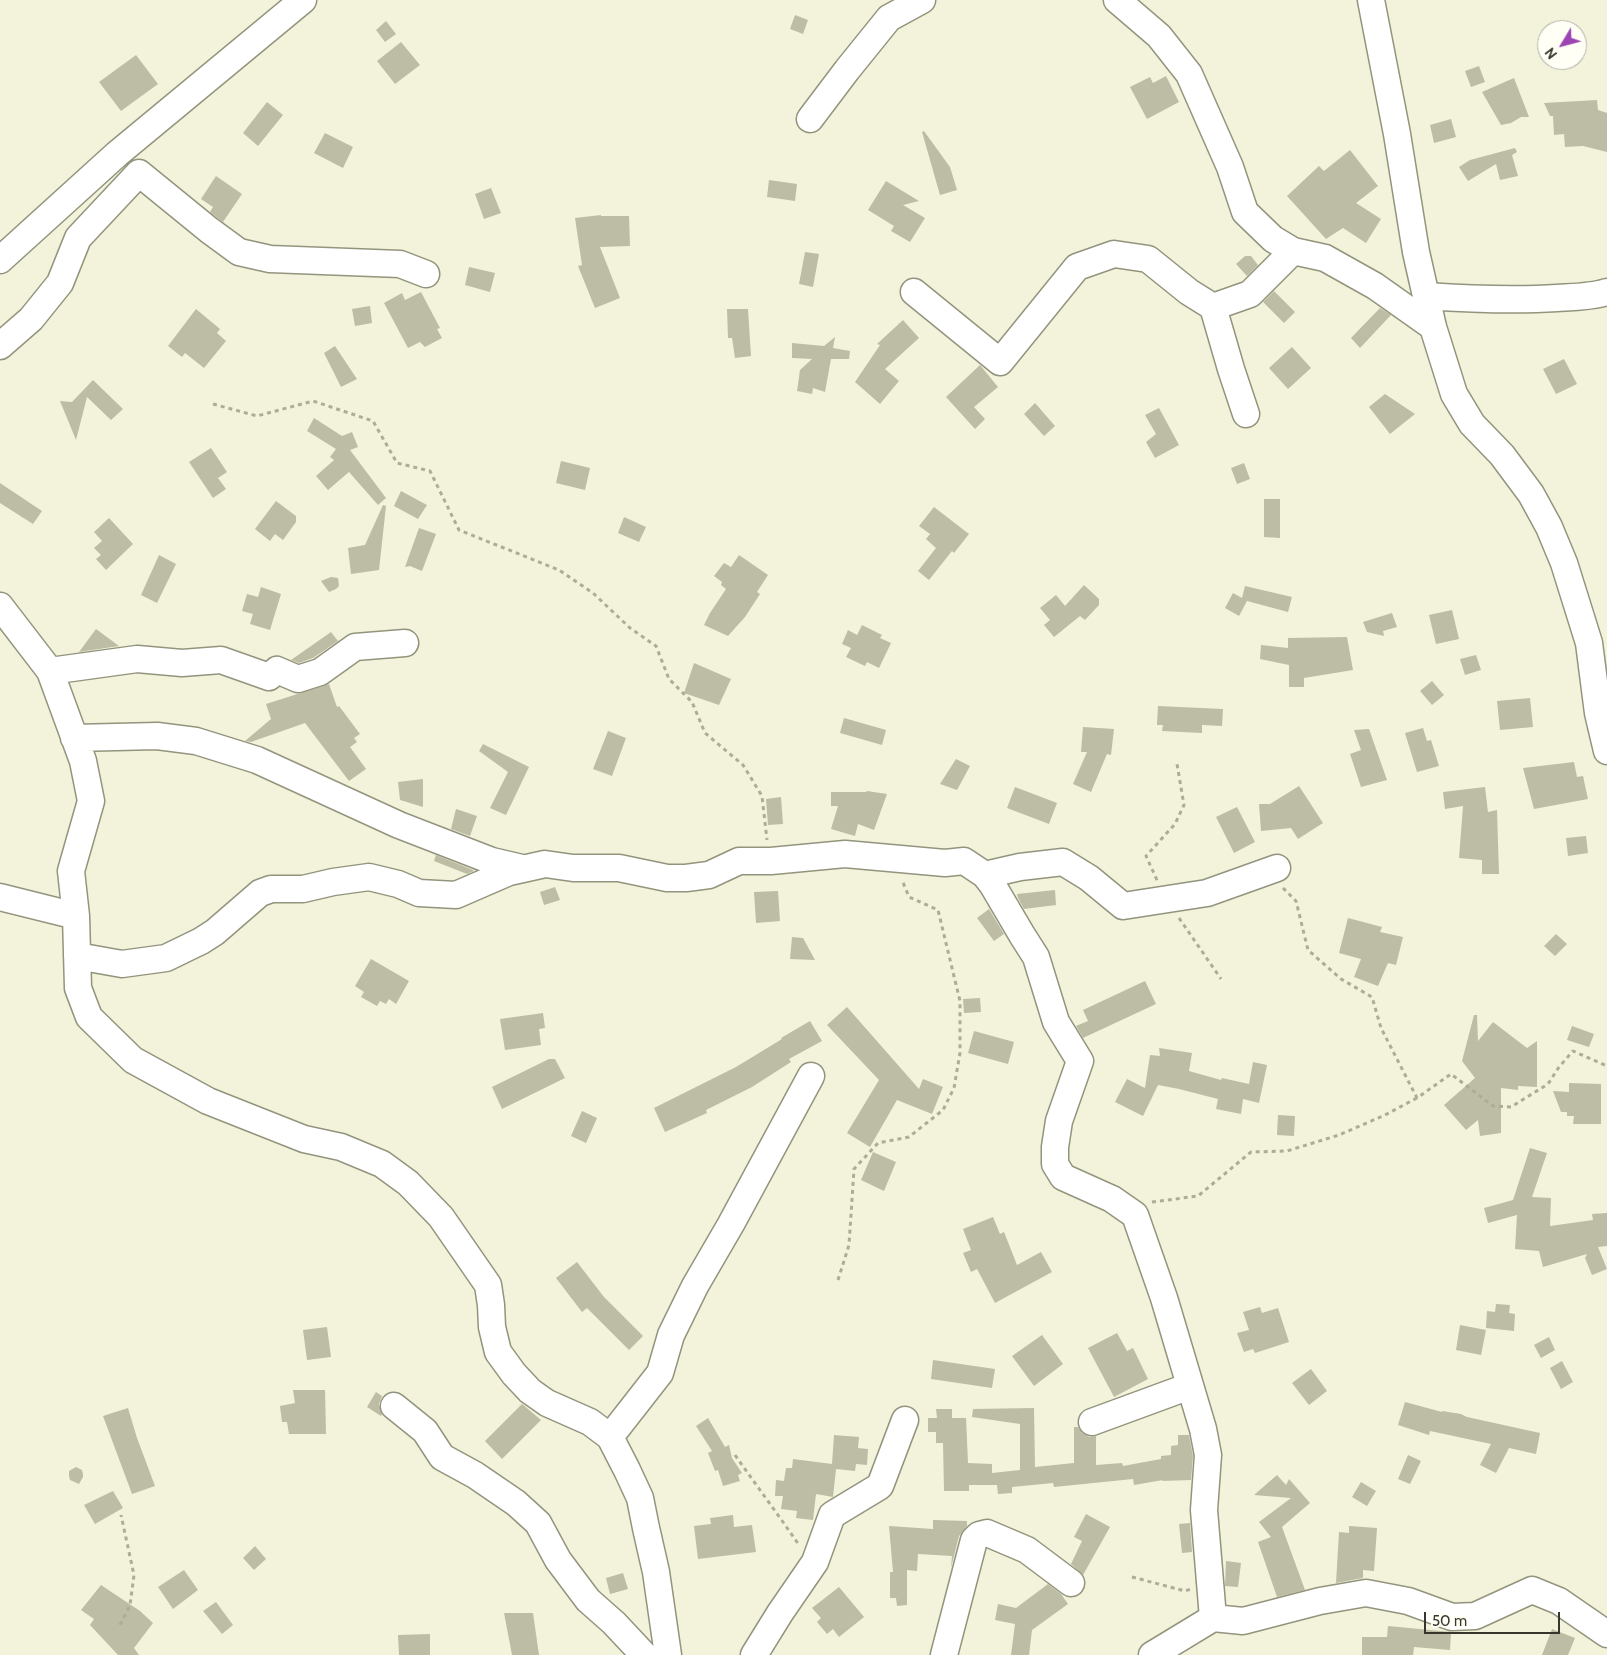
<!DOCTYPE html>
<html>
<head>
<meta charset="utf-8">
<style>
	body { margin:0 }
	#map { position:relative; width:1607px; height:1655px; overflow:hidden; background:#f2f3da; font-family:Cabin,sans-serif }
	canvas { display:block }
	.north { position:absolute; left:1537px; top:20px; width:50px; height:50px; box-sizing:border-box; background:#fffff5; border:1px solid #afafa5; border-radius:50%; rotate:233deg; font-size:14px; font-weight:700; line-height:20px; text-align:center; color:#36362c }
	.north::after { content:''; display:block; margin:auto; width:18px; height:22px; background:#9b44b2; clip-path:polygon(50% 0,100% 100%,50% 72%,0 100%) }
	.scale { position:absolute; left:1424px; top:1612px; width:136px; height:22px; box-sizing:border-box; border:2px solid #36362c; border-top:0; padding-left:6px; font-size:15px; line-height:18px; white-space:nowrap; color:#36362c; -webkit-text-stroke:4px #fffff5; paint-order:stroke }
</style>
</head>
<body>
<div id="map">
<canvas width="1607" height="1655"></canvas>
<div class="north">N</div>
<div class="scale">50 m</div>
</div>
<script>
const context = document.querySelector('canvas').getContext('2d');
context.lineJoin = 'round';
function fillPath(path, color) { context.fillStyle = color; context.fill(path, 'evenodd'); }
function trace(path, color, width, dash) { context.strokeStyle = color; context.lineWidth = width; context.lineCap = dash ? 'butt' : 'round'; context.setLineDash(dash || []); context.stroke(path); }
fillPath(new Path2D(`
	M795 15 808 20 803 34 790 29Z
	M386 21 396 34 385 42 376 30Z
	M401 42 420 65 395 84 377 61Z
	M136 55 158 84 121 111 99 82Z
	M1479 66 1485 82 1471 87 1465 71Z
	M1166 76 1179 102 1147 119 1130 87 1150 77 1153 83Z
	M1514 78 1529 117H1521L1511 123 1501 125 1482 92Z
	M1597 100 1598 110 1607 113V152L1583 146 1565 147 1564 134 1554 135 1553 116H1550L1544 103Z
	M267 102 283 115 258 146 243 133Z
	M1451 119 1456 137 1434 143 1430 125Z
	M924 131 950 167 957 190 940 195 922 132Z
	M325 133 353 147 343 168 314 153Z
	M1515 148 1517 152 1512 155 1518 176 1500 180 1496 164 1468 181 1459 167 1470 160Z
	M1350 150 1378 186 1356 203 1381 219 1366 243 1343 228 1326 239 1287 196 1319 166 1324 171Z
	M216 176 242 194 223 222 210 212 213 207 201 199Z
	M769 180 797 184 795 201 767 197Z
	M886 181 919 201 903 205 925 218 910 242 891 231 894 226 868 210Z
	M491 188 501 213 484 219 475 194Z
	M601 215V216H629L630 246 600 247 620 298 595 308 578 266 582 265 575 218Z
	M805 252 819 254 813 287 799 284Z
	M1245 256H1251L1258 265 1247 276 1236 264Z
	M469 267 495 273 490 292 465 285Z
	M1274 291 1295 312 1284 323 1263 302Z
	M421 292 440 328 437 329 442 338 425 347 420 342 408 348 384 303 402 293 405 300Z
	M370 306 372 323 355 326 352 309Z
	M1380 308 1391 315 1360 348 1351 338Z
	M196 309 220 329 217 333 226 341 204 368 185 353 182 357 168 346Z
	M727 309H748L751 356 735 358 732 338H728Z
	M903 320 919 338 885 369 899 381 880 404 855 382 880 345 877 344Z
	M835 337 833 348 850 351 849 359H831L825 392 813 388 812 394 797 391 800 370 812 359 792 358V343L824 346Z
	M335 346 357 379 341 387 324 353Z
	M1292 347 1311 368 1288 389 1269 368Z
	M1564 359 1577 384 1556 394 1543 369Z
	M980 365 998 387 974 407 985 419 975 429 946 397Z
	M93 380 123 409 111 420 87 397 76 440 60 401 72 402Z
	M1385 394 1415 414 1390 434 1369 407Z
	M1035 403 1055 426 1044 436 1024 414Z
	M1159 408 1179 445 1155 458 1146 442 1156 434 1145 415Z
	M314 418 342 436 352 432 358 447 350 450 386 498 378 505 349 472 328 490 316 476 334 460 330 457 336 449 307 431Z
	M211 448 227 472 218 478 226 489 213 498 189 462Z
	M561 461 590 468 585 490 556 483Z
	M1244 463 1250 479 1237 484 1231 468Z
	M0 483 42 511 33 524 0 503Z
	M401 491 427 505 418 519 394 506Z
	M1264 499H1280V538L1264 537Z
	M276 501 296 516V522L283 540 275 534 270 541 255 529Z
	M383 505 386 506 379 570 351 574 348 548 365 545Z
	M934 507 969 534 954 553 952 551 929 580 918 571 936 548 926 539 930 534 919 526Z
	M624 517 646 527 639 542 618 533Z
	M109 518 133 544 106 570 96 559 101 555 94 548 102 541 94 532Z
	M419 528 436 534 422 571 410 566 405 567Z
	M159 555 176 564 157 603 141 595Z
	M739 555 768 575 757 592 760 594 745 617 728 636 704 625 710 613 726 589 721 585 722 582 714 576 724 563 731 567Z
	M331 577 338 578 339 586 336 589 329 592 321 581Z
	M1084 585 1099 599V605L1085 620 1080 616 1054 637 1044 625 1050 620 1040 608 1056 595 1065 606Z
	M1245 586 1292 597 1288 612 1247 601 1239 616 1225 608 1233 593 1242 598Z
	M261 587 281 594 270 630 250 624 253 614 242 611 247 594 258 597Z
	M1452 610 1459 639 1436 644 1429 615Z
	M1392 613 1397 627 1383 631 1384 636 1367 632 1363 622Z
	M862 625 882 635 880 638 891 643 879 668 867 662 865 666 846 657 851 648 842 644 848 630 857 635Z
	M96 629 119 646 79 652Z
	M331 632 338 641 313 658 299 663 291 660Z
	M1347 637 1353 670 1304 678V687H1289V665L1260 659 1261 645 1288 648V638Z
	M1476 655 1481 670 1465 675 1460 659Z
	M694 663 731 679 719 705 684 693Z
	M1432 681 1444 695 1432 705 1420 691Z
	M329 684 337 707 339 706 360 734 354 738 357 742 350 747 366 769 349 781 305 723 251 742 245 741 271 719 266 704Z
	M1530 698 1533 727 1500 730 1497 701Z
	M1158 706 1223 709 1222 726 1202 725V733L1162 731 1163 725H1157Z
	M844 718 886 730 882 745 840 733Z
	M1083 727 1114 729 1111 755 1107 754 1091 792 1073 784 1087 752H1081Z
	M1423 728 1427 741 1431 740 1439 766 1417 772 1405 733Z
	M1369 729 1387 780 1361 787 1350 754 1361 750 1354 730Z
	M608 731 626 738 612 776 593 769Z
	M483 744 529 767 506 815 490 808 508 772 479 751Z
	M956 759 970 766 957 790 940 784Z
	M1574 762 1577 777 1583 776 1588 799 1534 809 1523 768Z
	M423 779V807L400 800 398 782Z
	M1299 786 1323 823 1298 839 1291 828 1261 831 1259 804H1270Z
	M1015 787 1057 803 1049 824 1007 808Z
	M1485 787 1488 812 1497 810 1499 874H1482V860L1459 858 1463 806 1445 809 1443 792Z
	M867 791 887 794 874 830 858 824 855 836 831 829 838 806H831V792H866Z
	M781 797 783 824 768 825 766 799Z
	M1237 807 1255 842 1234 853 1216 817Z
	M456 809 477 816 470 836 451 829Z
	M1586 836 1588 853 1568 856 1566 838Z
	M436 855 473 870 474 871 467 874 434 861Z
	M555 887 560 900 544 905 540 892Z
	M1055 890 1056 905 1024 909 1018 898 1017 894Z
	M778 891 780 921 756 923 754 892Z
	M989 909 1004 934 994 941 977 918Z
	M1348 918 1382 927 1380 932 1403 937 1396 965 1388 963 1378 986 1354 977 1361 959 1339 953Z
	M1556 934 1567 944 1555 956 1544 946Z
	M792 937 803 938 815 960 790 959Z
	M371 959 409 981 396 1004 389 999 386 1004 380 1001 377 1006 361 997 364 992 355 986Z
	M1145 981 1156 1004 1083 1038 1076 1026 1088 1021 1083 1010Z
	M980 998 981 1012 964 1013 963 999Z
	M847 1007 919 1089 923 1079 943 1087 932 1114 897 1100 870 1147 847 1133 879 1080 827 1025Z
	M543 1013 545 1028 539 1029 541 1045 505 1050 500 1019Z
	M1474 1015H1477L1478 1041 1493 1022 1527 1048 1537 1041V1087L1518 1086V1090L1501 1088V1133L1480 1136 1478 1120 1466 1130 1444 1105 1475 1078 1462 1061Z
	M810 1021 822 1041 789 1059 791 1062 752 1087 706 1110 707 1113 665 1132 654 1108 736 1067 782 1039 781 1038Z
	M1572 1026 1594 1034 1589 1047 1567 1040Z
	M974 1031 1014 1042 1008 1064 968 1053Z
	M1159 1048 1192 1053 1189 1071 1221 1080 1222 1078 1249 1084 1253 1062 1267 1065 1259 1103 1243 1099 1241 1114 1216 1109 1218 1099 1179 1089 1158 1085 1143 1116 1115 1102 1127 1079 1145 1088 1150 1055 1160 1056Z
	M549 1059H555L565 1078 502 1109 492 1087Z
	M1569 1083 1601 1084V1124H1573L1574 1116H1567V1112H1561L1553 1091 1569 1092Z
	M582 1111 597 1118 586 1143 571 1136Z
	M1278 1115 1295 1116 1294 1136 1277 1135Z
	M1530 1148 1547 1153 1532 1197 1551 1198 1550 1226 1593 1220 1592 1214 1607 1213V1246L1598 1247 1607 1269 1592 1275 1585 1258 1587 1254 1543 1267 1539 1251 1515 1249 1517 1215 1488 1223 1484 1208 1513 1200Z
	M873 1152 896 1162 884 1191 861 1180Z
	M993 1217 1000 1234 1004 1232 1017 1265 1041 1252 1052 1272 995 1303 977 1269 971 1272 963 1253 971 1250 963 1229Z
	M577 1262 604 1297 643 1336 629 1350 587 1308 582 1312 556 1278Z
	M1496 1304 1510 1305 1509 1313 1515 1314 1514 1331 1486 1328 1487 1311 1495 1312Z
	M1260 1307 1262 1313 1278 1308 1289 1342 1255 1353 1253 1349 1244 1352 1237 1333 1249 1330 1243 1312Z
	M1460 1325 1486 1330 1481 1355 1456 1350Z
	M327 1327 331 1357 307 1360 303 1330Z
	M1117 1333 1127 1351 1133 1348 1148 1379 1114 1397 1088 1348Z
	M1042 1335 1063 1364 1034 1386 1012 1356Z
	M1549 1337 1555 1350 1541 1358 1534 1345Z
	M933 1360 995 1369 992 1388 931 1379Z
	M1562 1361 1573 1382 1561 1389 1550 1368Z
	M1311 1369 1327 1391 1309 1405 1292 1383Z
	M293 1390H325L326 1434H289L287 1422H282L280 1406 295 1403Z
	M376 1392 382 1396 379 1404 382 1414 381 1416 367 1407Z
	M1405 1402 1442 1412V1411L1461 1414 1467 1417 1540 1433 1536 1454 1509 1448 1496 1473 1480 1465 1491 1444 1430 1431 1429 1435 1398 1425Z
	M522 1404 541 1420 502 1459 485 1441Z
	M128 1408 137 1438 155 1486 132 1494 103 1416Z
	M1034 1408 1035 1467 1074 1463V1427H1078L1082 1433 1089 1437 1096 1436V1465L1122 1463 1123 1466 1161 1459V1456L1171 1455V1446L1178 1445V1435H1189L1193 1456 1191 1480 1162 1481 1163 1480 1134 1485 1133 1479 1054 1487 1053 1483 1012 1487V1493L998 1494 997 1485H969V1491H944L943 1443H936V1432H928V1418H937L936 1409H952V1418H966L968 1463 992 1464V1473L1020 1470V1424L972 1417 973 1409Z
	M708 1418 725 1447 729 1445 732 1458 742 1473 738 1475 740 1481 723 1486 718 1470 715 1471 708 1453 712 1451 696 1426Z
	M834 1435 859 1437 858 1448 868 1449 867 1465 856 1464 855 1471 836 1469 833 1497 816 1494 813 1520 796 1518 797 1511 781 1509 783 1496H775L776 1480 784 1481 786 1468H792L793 1459 832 1464Z
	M1408 1455 1421 1461 1410 1484 1398 1479Z
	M76 1467 82 1470 83 1474V1477L79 1484 70 1480 69 1476V1471Z
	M1277 1475 1286 1485 1289 1479 1310 1503 1282 1527 1305 1590 1277 1597 1258 1542 1271 1537 1259 1522 1291 1498 1254 1495Z
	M1361 1482 1376 1491 1367 1506 1352 1497Z
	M113 1491 123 1508 95 1524 84 1505Z
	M1086 1514 1110 1527 1083 1575 1071 1564 1082 1541 1074 1537Z
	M733 1515 734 1527 752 1525 756 1552 698 1559 694 1526 711 1524 710 1518Z
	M933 1520 967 1521V1526L959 1536 951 1568 952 1556 918 1554 917 1571 907 1570V1605L897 1606 896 1598H890V1572H893L889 1526 933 1529Z
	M1190 1523 1192 1552 1182 1553 1179 1524Z
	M1349 1526 1377 1528 1374 1571 1363 1570V1578L1336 1583 1339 1532 1349 1533Z
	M255 1546 266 1559 254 1570 243 1558Z
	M1226 1561 1241 1563 1238 1587 1225 1586Z
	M184 1570 198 1590 173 1609 158 1587Z
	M623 1573 628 1589 610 1594 606 1578Z
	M1048 1584 1061 1594 1068 1604 1032 1630 1029 1655H1011L1015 1624 995 1620 998 1604 1016 1608Z
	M101 1585 140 1611 153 1623 134 1648 139 1655H118L90 1625 94 1619 81 1610Z
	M839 1587 864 1617 839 1637 833 1629 827 1634 817 1622 821 1618 812 1608Z
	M216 1602 233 1625 222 1634 203 1611Z
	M504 1613H533L539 1655H512Z
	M1388 1626 1451 1632 1450 1650 1414 1647 1413 1655H1362V1637H1387Z
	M1552 1629 1575 1638 1568 1655H1542Z
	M430 1634V1655H399L398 1635Z`), '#bcbda4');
const minor = new Path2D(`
	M1117 0 1159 36 1189 74 1230 167 1245 212 1273 239 1293 251 1325 258 1375 286 1433 327
	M1371 0 1397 134 1416 252 1433 327 1454 394 1472 424 1502 455 1531 494 1549 527 1564 563 1589 643 1598 713 1607 751
	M810 119 847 70 889 18 922 0
	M0 260 117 154 303 0
	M914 292 1000 362 1077 267 1114 254 1148 259 1189 292 1213 307 1250 294 1293 251
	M1426 296C1470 299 1513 301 1557 298 1574 297 1591 297 1607 292
	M1213 307 1231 369 1246 414
	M0 346 31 319 60 283 78 238 139 173 209 230 239 252 270 259 400 264 426 274
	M0 606 50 671 83 761 91 801 71 871 76 916 78 988 89 1017 133 1060 208 1101 304 1139 341 1147 382 1164 408 1183 441 1217 488 1285 491 1305 492 1327 498 1352 514 1374 530 1391 547 1403 590 1422 610 1437 627 1470 640 1498 646 1528 656 1572 668 1655
	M50 671 137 659 182 663 221 660 269 677 277 670 298 679 320 672 355 647 405 643
	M74 738 157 736 196 741 257 760 399 825 492 861 522 868
	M985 875 1020 867 1063 862 1089 878 1123 906 1207 893 1277 868
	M0 897 76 916
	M77 956 122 964 166 958 201 941 215 932 260 893 271 889H303L333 882 369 877 398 884 419 893 456 895 509 872 545 864 573 868H619L667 878H686L709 875 739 861H771L845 854 945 863 964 861 985 875 992 884 1022 935 1036 957 1056 1022 1080 1061 1059 1121 1055 1147V1164L1063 1177 1112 1199 1135 1215 1164 1298 1203 1429 1208 1455 1204 1510 1213 1618
	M394 1406 425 1431 442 1457 475 1475 516 1503 538 1523 558 1560 588 1600 614 1623 644 1655
	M1092 1422 1190 1386
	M610 1437 660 1373 671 1335 695 1286 731 1224 811 1076
	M754 1655 780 1613 815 1562 832 1515 880 1486 905 1420
	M944 1655 974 1540 979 1535 987 1533 1027 1550 1071 1583
	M1152 1655 1213 1618 1243 1621 1320 1601 1366 1593 1408 1601 1452 1617 1475 1616 1532 1590 1559 1601 1607 1634`);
trace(minor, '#93947d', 29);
trace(new Path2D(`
	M213 404 257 416 313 401 373 421 397 463 430 471 459 530 559 570 593 593 630 628 656 646 669 679 692 702 705 733 743 765 762 796 767 840
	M1157 880 1146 856 1175 824 1184 805 1177 764
	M1283 888 1296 901 1308 950 1341 979 1372 997 1381 1028 1417 1098 1451 1074 1493 1106 1511 1107 1548 1084 1559 1067 1573 1051 1607 1066
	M1179 918 1221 979
	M1152 1202 1198 1196 1251 1152 1287 1151 1339 1135 1385 1115 1417 1098
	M838 1280 849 1245 854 1169 878 1143 909 1137 943 1110 954 1088 960 1053V1001L938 910 909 897 902 880
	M735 1455 783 1522 799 1545
	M1132 1577 1185 1591 1191 1589
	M120 1625 130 1605 134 1575 121 1515`), '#acac99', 3, [4, 4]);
trace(minor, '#fff', 26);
</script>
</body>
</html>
